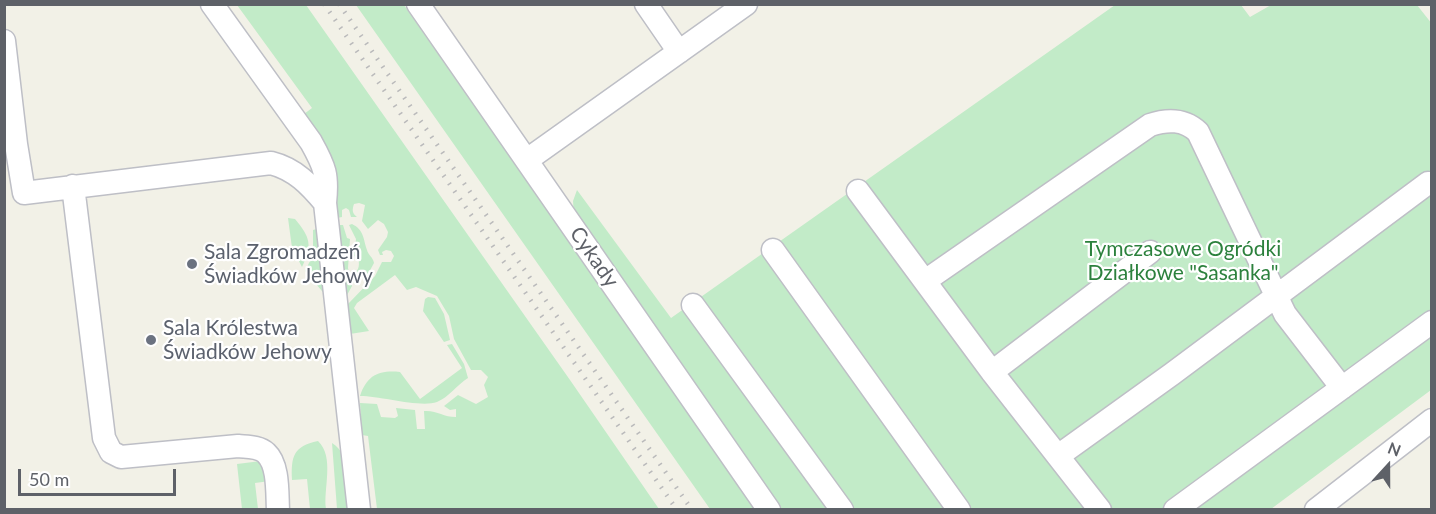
<!DOCTYPE html>
<html>
<head>
<meta charset="utf-8">
<style>
	body { margin:0 }
	#map { position:relative; width:1436px; height:514px; overflow:hidden; background:#f2f1e7; font-family:Lato,sans-serif }
	canvas { display:block }
	.frame { position:absolute; inset:0; border:6px solid #5e6168; pointer-events:none }
	.north { position:absolute; left:1358px; top:436px; width:60px; height:60px; -webkit-text-stroke:4px #fff; paint-order:stroke; rotate:21deg; font-size:16px; font-weight:700; line-height:24px; text-align:center; color:#5e6168 }
	.north::after { content:''; display:block; margin:auto; width:21px; height:27px; background:#5e6168; clip-path:polygon(50% 0,100% 100%,50% 72%,0 100%) }
	.scale { position:absolute; left:18px; top:469px; width:158px; height:27px; box-sizing:border-box; border:3px solid #5e6168; border-top:0; padding-left:8px; font-size:18px; line-height:21px; white-space:nowrap; color:#5e6168; -webkit-text-stroke:4px #fff; paint-order:stroke }
</style>
</head>
<body>
<div id="map">
<canvas width="1436" height="514"></canvas>
<div class="frame"></div>
<div class="north">N</div>
<div class="scale">50 m</div>
</div>
<script>
const context = document.querySelector('canvas').getContext('2d');
context.lineJoin = 'round';
function fillPath(path, color) { context.fillStyle = color; context.fill(path, 'evenodd'); }
function trace(path, color, width, dash) { context.strokeStyle = color; context.lineWidth = width; context.lineCap = dash ? 'butt' : 'round'; context.setLineDash(dash || []); context.stroke(path); }
function write(font, color, halo, rows, align = 'center') {
  context.font = font + ' Lato,sans-serif'; context.lineWidth = 4.5; context.setLineDash([]); context.textBaseline = 'middle'; context.strokeStyle = halo; context.fillStyle = color; for (const [text, x, y, turn = 0] of rows) {
    context.save(); context.translate(x, y); context.rotate((+turn || 0) * Math.PI / 180); context.textAlign = isNaN(turn) ? turn : align; if (halo) context.strokeText(text, 0, 0); context.fillText(text, 0, 0); context.restore();
  }
}
fillPath(new Path2D(`
	M237 5H306L570 380 659 509H377L368 436 362 435 360 403 377 404 381 417 395 418 398 416 396 408 415 410 417 429H425L424 411C437 410 443 417 456 417V409L450 410 444 406 458 395 476 404 488 397 484 385 488 377 481 370H471L454 339 449 316 437 296 416 287 407 290 395 275 357 303 354 308 369 331 350 334 348 304 375 276 382 262H391L394 256 391 251 386 250 382 252 383 255H380L378 250 387 237 388 232 384 224 378 220 368 229 362 221 365 205 359 203 354 204C352 210 352 213 357 217H351L349 210 346 208 342 210V217L337 218 300 117 312 108Z
	M356 5H404L755 509H710Z
	M1115 5H1241L1250 17 1271 5H1417L1432 24 1431 390 1271 509H781L574 215 573 201 577 190 671 318Z
	M288 218 295 219C310 237 313 245 302 267L292 248Z
	M352 224C364 230 363 238 367 250 368 255 373 257 374 263L368 274 357 282 354 275C359 269 360 265 358 258L354 256 356 239 349 225Z
	M338 225H343L347 238 350 239 348 268 352 286 346 297Z
	M320 228 327 297 305 271 313 255V230Z
	M428 297 435 298 444 314 450 340 444 342 423 311 425 299Z
	M452 344 464 364 468 378C457 385 449 397 437 402 420 408 381 396 360 396 367 375 379 370 400 372L420 399 462 368 447 345Z
	M318 441C335 457 323 489 326 509H310L307 479 292 480C291 457 293 446 318 441Z
	M332 443C352 455 349 489 352 509H337Z
	M261 461 270 481 255 483 258 509H242L237 464Z`), '#c2ebc8');
const minor = new Path2D(`
	M212 4 311 142C325 167 328 175 325 203
	M418 4 769 510
	M646 4 679 52
	M4 41 16 144 24 193 271 163C295 169 310 185 325 203L359 510
	M527 160 746 4
	M73 186 104 438 111 452 121 457 238 446C246 447 259 446 266 453 279 465 277 493 278 510
	M858 191 992 372 1100 510
	M773 250 959 510
	M925 281 1150 125C1168 119 1184 119 1198 132L1285 314 1342 388
	M693 305 842 510
	M992 372 1150 252
	M1058 456 1172 374 1428 183
	M1175 510 1432 322
	M1316 510 1432 420`);
trace(minor, '#bebfc6', 25);
trace(minor, '#fff', 22);
trace(new Path2D(`
	M324 4 677 510
	M339 4 692 510`), '#bababb', 4.5, [1.5, 8]);
for (const [x, y, r, color] of [
	[192,264,6,"#6b7280"],
	[151,340,6,"#6b7280"]
]) { const dot = new Path2D(); dot.arc(x, y, r, 0, 2 * Math.PI); context.fillStyle = color; context.fill(dot); trace(dot, '#fff', 2); }
write('21px', '#2c813d', '#fff', [
	["Tymczasowe Ogródki",1183,249],
	["Działkowe \"Sasanka\"",1183,273]
]);
write('21px', '#5b616d', '#fff', [
	["Sala Zgromadzeń",204,252],
	["Świadków Jehowy",204,276],
	["Sala Królestwa",163,328],
	["Świadków Jehowy",163,352]
], 'left');
write('21px', '#5e6168', '#fff', [
	["Cykady",594,257,55]
]);
</script>
</body>
</html>
